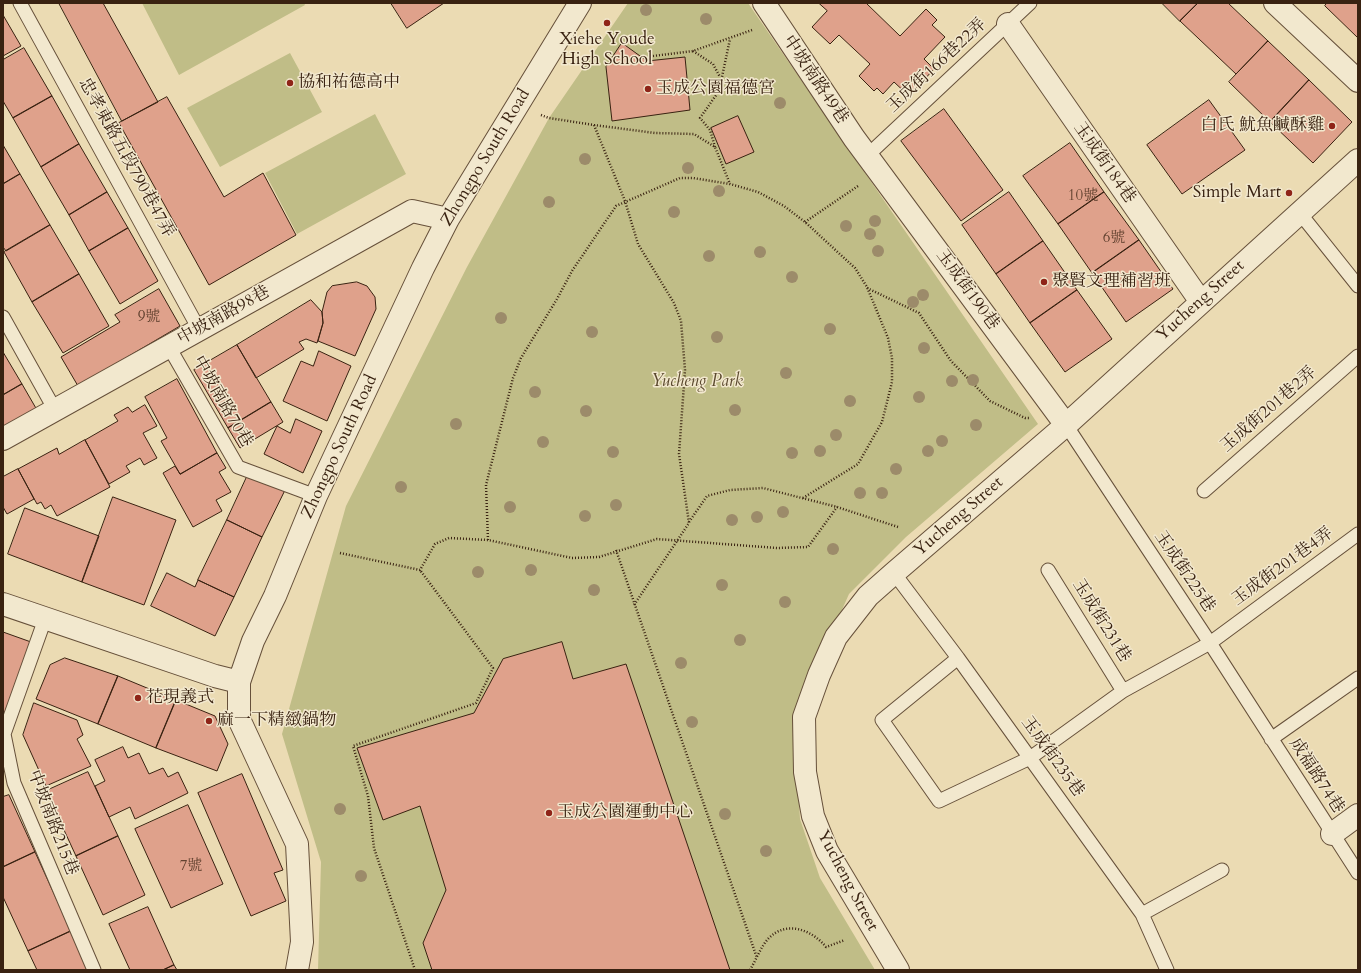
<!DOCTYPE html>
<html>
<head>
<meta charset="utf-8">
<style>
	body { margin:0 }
	#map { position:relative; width:1361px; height:973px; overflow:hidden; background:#ebdbb3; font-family:Cardo,serif }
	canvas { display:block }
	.frame { position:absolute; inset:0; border:4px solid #392211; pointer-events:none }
</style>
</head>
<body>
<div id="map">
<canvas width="1361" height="973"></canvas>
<div class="frame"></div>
</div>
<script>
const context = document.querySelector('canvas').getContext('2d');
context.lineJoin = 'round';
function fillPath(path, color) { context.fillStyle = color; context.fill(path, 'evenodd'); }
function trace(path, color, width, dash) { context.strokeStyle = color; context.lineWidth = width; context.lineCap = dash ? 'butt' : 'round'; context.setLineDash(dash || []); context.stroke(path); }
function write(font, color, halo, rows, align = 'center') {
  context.font = font + ' Cardo,"Noto Serif TC",serif'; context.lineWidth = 3; context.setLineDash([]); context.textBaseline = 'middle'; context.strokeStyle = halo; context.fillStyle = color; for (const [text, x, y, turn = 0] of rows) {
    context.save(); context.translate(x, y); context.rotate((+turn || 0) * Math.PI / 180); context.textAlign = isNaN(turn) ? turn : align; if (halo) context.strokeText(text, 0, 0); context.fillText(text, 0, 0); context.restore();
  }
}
fillPath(new Path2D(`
	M142 3H304L305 5 179 75Z
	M628 3H748L1038 424 906 537 849 594 794 718 800 819 820 878 875 970H318L321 862 282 734 346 506 467 267 549 118Z
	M290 53 322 112 220 167 187 108Z
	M375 114 406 174 297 234 265 173Z`), '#c0bd87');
const building = new Path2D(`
	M59 3H103L158 102 122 121Z
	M391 3H444L407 28Z
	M819 3H866L900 36 926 9 937 20 932 25 945 37 924 59 934 69 909 96 894 82 883 94 877 88 874 91 859 76 870 64 839 35 830 44 812 27 827 11Z
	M1162 3H1198L1180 21Z
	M1198 3H1228L1268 41 1236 74 1180 21Z
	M1327 3H1358V38L1325 6Z
	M3 15 21 46 3 56Z
	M1268 41 1309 80 1270 122 1229 82Z
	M622 43 647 61 685 57 690 110 612 121 606 67Z
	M24 48 52 96 13 118 3 101V60Z
	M1309 80 1352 122 1313 163 1270 122Z
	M52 96 79 144 41 167 13 118Z
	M167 97 224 197 263 173 296 235 209 285 119 123Z
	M1209 100 1245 150 1182 194 1147 145Z
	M944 109 1003 190 961 221 901 141Z
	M738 116 754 152 726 164 711 128Z
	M1070 143 1104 192 1058 224 1023 176Z
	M79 144 107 192 69 215 41 167Z
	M3 145 20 174 3 184Z
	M20 174 50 225 6 251 3 247V184Z
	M107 192 128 228 89 251 69 215Z
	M1009 192 1043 241 996 274 962 225Z
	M1104 192 1139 240 1092 273 1058 224Z
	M50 225 79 274 32 302 4 252Z
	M128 228 158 281 120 304 89 251Z
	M1139 240 1173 289 1126 322 1092 273Z
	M1043 241 1077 290 1030 323 996 274Z
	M79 274 109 326 63 353 32 302Z
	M357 282 367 286 375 297 376 309 355 356 318 341 323 323 322 312 327 292 332 286Z
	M159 289 180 326 78 386 61 357 120 322 115 315Z
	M1077 290 1112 339 1065 372 1030 323Z
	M311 300 322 312 323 323 317 343 306 339 299 342 304 349 256 378 237 345Z
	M237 345 271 402 228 428 194 370Z
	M319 351 351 366 327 421 283 401 301 361 313 366Z
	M3 352 22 384 3 395Z
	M177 379 217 453 180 474 161 441 167 438 145 397Z
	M22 384 37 410 3 429V395Z
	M271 402 283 422 240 448 228 428Z
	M145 405 157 426 143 433 157 458 144 465 140 458 126 466 130 472 109 484 85 440 118 421 114 415 128 407 132 412Z
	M296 419 322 431 303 473 264 454 277 426 290 433Z
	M85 440 110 487 57 516 51 505 45 509 41 502 37 504 18 469 57 448 59 454Z
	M217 453 226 468 219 472 231 492 216 500 222 511 193 527 163 473 175 466 180 474Z
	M252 466 288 484 262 537 227 520Z
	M18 469 34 499 7 514 3 507V477Z
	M113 497 176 520 144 605 82 582Z
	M25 508 99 536 82 582 8 554Z
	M227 520 262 537 234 597 198 580Z
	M167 573 195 587 198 580 234 597 215 636 151 606Z
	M3 632 31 642 3 719Z
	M562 642 573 679 626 664 730 970H432L423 943 446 890 420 806 383 820 357 748 474 713 503 659Z
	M65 658 118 676 98 724 36 699 50 665Z
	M118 676 176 700 156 748 98 724Z
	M176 700 215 716 228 744 217 771 156 748Z
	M34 703 77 720 83 735 77 739 91 766 46 786 23 735Z
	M123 747 128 758 139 753 149 774 163 768 168 777 178 772 188 793 135 819 130 807 109 817 95 786 105 781 95 760Z
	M88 772 118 836 76 856 46 791Z
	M242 774 283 870 274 873 286 901 251 916 198 793Z
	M9 795 35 852 3 867V797Z
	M188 805 223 884 171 908 135 829Z
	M118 836 145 895 103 915 76 856Z
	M35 852 71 931 28 951 3 897V867Z
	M148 907 174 965 163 970H130L109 924Z
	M71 931 89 970H37L28 951Z
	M174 965 177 970H163Z`);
fillPath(building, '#dfa18b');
trace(building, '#392211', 1);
const lane = new Path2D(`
	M20 3 200 331
	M868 155 1030 3
	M1299 212 1358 286
	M3 317 55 410
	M169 347 238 467 316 496
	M1066 425 1210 643 1358 873
	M1204 491 1358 356
	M1048 570 1123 691
	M894 573 958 658 1142 914 1167 970
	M45 619 4 734 14 783 94 970
	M958 658 882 720 939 801 1030 758 1123 691 1210 643 1358 534
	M1271 739 1358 678
	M1142 914 1222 870`);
const street = new Path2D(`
	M764 3 854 138 1066 425
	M1275 3 1358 81
	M1008 24 1201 302
	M3 439 412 211 448 219
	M3 604 215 676 239 682
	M1332 834 1358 815
	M297 970 302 942 297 844 239 719V682L253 641 275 596 316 496 423 268 448 219 580 3
	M898 970 827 851 813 816 805 772 804 717 819 675 836 637 868 596 894 573 1066 425 1358 160`);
trace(lane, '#66503a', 15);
trace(street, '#66503a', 24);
trace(new Path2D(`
	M693 51 713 64 720 77
	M653 56 693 51 752 30
	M541 115 549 118 594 125 655 133 694 134 715 147 730 184
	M594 125 625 201 638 244 674 303 681 321 685 370 679 454 689 523 634 605
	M715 147 710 130 700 118 719 91 730 39
	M805 222 858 186
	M867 288 919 313 951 361 990 401 1025 418H1030
	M689 522 707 496 730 490 763 488 837 507 898 527
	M488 540 486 485 513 378 521 358 557 299 572 271 616 206 680 178H693L730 184 758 192 784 206 805 222 855 268 867 287 888 338 892 358V382L882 422 858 464 803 498
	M616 550 757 958
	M340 553 420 570 435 544 449 538 488 540 572 558 599 557 657 539 777 548 808 547 837 507
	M415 970 374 848 368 796 353 746 476 703 493 668 420 570
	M750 970C756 960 761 946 769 938 787 920 812 930 826 947L845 940`), '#392211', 2.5, [1, 2]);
trace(lane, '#f2e8ce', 13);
trace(street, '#f2e8ce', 22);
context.fillStyle = '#9c8b6a';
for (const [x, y] of [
	[646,10],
	[706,19],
	[780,103],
	[585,159],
	[688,168],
	[719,191],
	[549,202],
	[674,212],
	[875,221],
	[846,226],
	[870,234],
	[878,251],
	[760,252],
	[709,256],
	[792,277],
	[923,295],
	[913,302],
	[501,318],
	[830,329],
	[592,332],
	[717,337],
	[924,348],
	[786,373],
	[973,380],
	[952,381],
	[535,392],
	[919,397],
	[850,401],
	[735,410],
	[586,411],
	[456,424],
	[976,425],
	[836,435],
	[942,441],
	[543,442],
	[820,451],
	[928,451],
	[613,452],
	[792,453],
	[896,469],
	[401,487],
	[860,493],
	[882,493],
	[616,505],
	[510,507],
	[783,512],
	[585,516],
	[757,517],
	[732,520],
	[833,549],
	[531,570],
	[478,572],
	[722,585],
	[594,590],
	[785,602],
	[740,640],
	[681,663],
	[692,722],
	[340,809],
	[725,814],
	[766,851],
	[361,876]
]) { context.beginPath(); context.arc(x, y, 6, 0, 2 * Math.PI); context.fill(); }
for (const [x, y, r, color] of [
	[607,23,4,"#8f2418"],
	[290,83,4,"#8f2418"],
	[648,89,4,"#8f2418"],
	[1332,126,4,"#8f2418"],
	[1289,193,4,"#8f2418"],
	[1044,282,4,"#8f2418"],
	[138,698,4,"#8f2418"],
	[209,721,4,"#8f2418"],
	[549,813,4,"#8f2418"]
]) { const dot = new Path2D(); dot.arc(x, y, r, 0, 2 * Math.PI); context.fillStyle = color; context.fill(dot); trace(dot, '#f2e8ce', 1.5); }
write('15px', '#624230', null, [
	["10號",1083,197],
	["6號",1114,239],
	["9號",149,318],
	["7號",191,867]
]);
write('17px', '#392211', '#f2e8ce', [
	["Xiehe Youde",607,40,"center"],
	["High School",607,60,"center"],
	["協和祐德高中",298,83],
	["玉成公園福德宮",656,89],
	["白氏 魷魚鹹酥雞",1324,126,"right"],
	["Simple Mart",1281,193,"right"],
	["聚賢文理補習班",1052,282],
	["花現義式",146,698],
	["麻一下精緻鍋物",217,721],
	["玉成公園運動中心",557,813]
], 'left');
write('17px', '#392211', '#f2e8ce', [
	["玉成街166巷22弄",937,66,-43],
	["中坡南路49巷",815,80,56],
	["忠孝東路五段790巷47弄",126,158,61],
	["Zhongpo South Road",486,158,-59],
	["玉成街184巷",1104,163,55],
	["玉成街190巷",967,290,54],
	["Yucheng Street",1201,301,-42],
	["中坡南路98巷",224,316,-29],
	["中坡南路70巷",222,402,60],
	["玉成街201巷2弄",1269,410,-41],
	["Zhongpo South Road",340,447,-65],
	["Yucheng Street",959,517,-41],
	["玉成街201巷4弄",1283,567,-36],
	["玉成街225巷",1184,572,56],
	["玉成街231巷",1101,621,58],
	["玉成街235巷",1052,757,54],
	["成福路74巷",1316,776,57],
	["中坡南路215巷",52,823,69],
	["Yucheng Street",847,881,62]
]);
write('italic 17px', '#5b492e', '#f2e8ce', [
	["Yucheng Park",697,382]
]);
</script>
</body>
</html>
